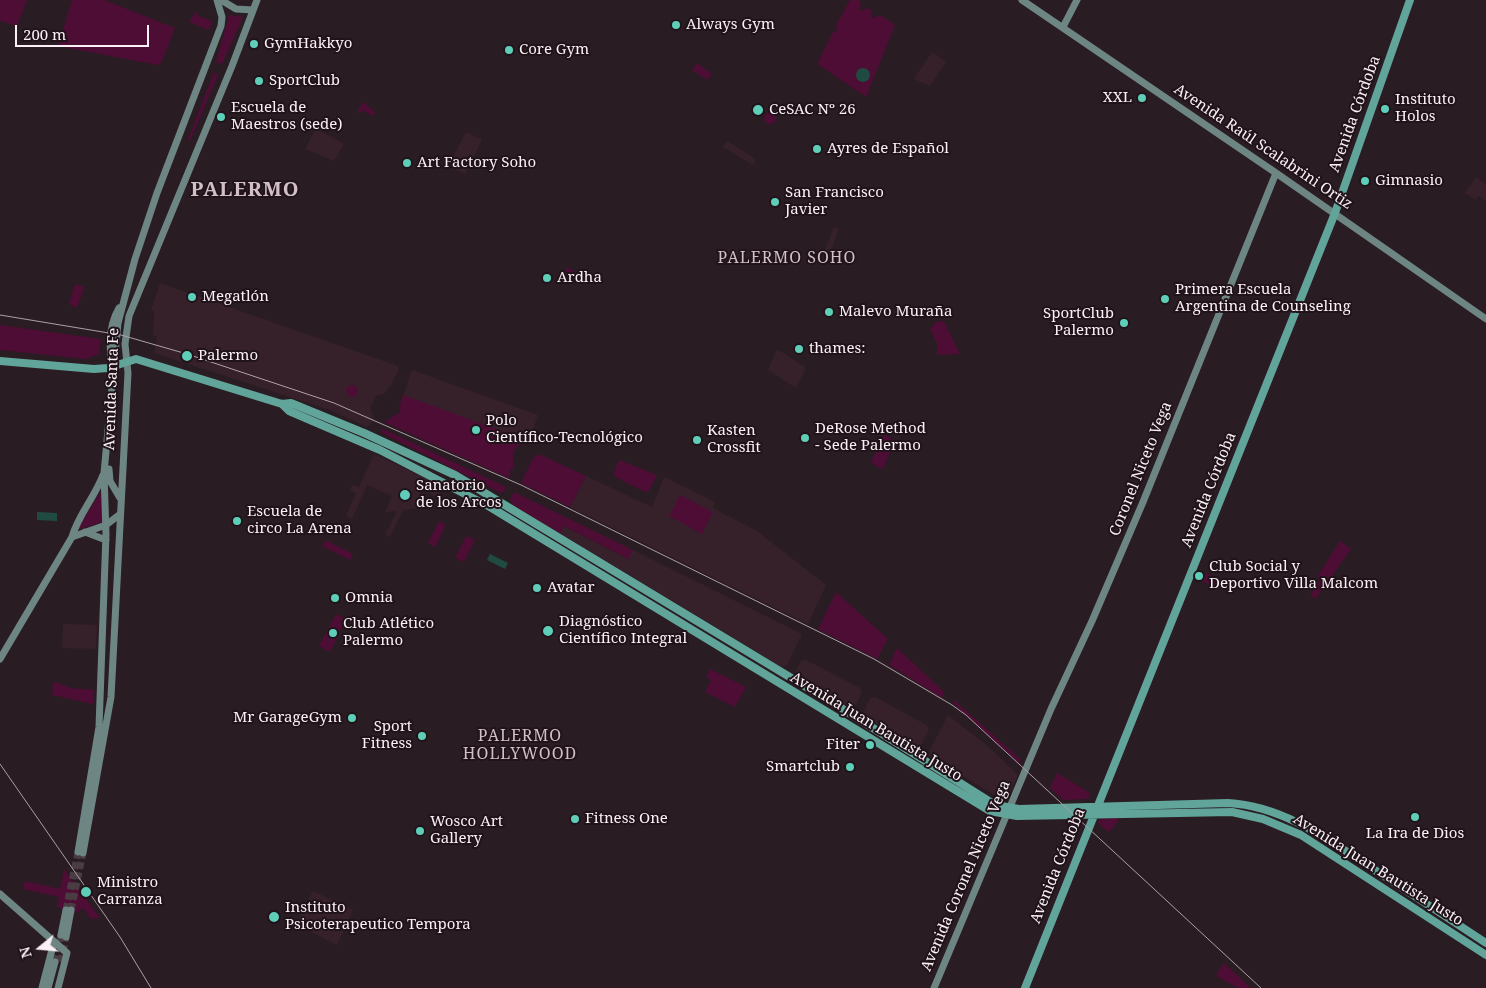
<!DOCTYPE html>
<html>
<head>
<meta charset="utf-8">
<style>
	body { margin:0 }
	#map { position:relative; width:1486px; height:988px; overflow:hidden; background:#2a1c23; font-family:"Noto Serif",serif }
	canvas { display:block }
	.north { position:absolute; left:15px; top:923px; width:50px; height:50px; -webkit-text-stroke:4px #20131a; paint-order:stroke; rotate:253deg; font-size:14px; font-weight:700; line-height:20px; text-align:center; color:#fbf0f5 }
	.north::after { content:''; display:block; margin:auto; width:18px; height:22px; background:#fbf0f5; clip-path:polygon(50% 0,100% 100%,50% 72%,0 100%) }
	.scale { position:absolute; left:15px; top:25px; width:134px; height:22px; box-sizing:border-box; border:2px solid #fbf0f5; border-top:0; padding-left:6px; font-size:15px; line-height:18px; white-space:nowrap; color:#fbf0f5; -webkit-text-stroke:4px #20131a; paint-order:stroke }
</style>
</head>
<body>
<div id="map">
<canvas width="1486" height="988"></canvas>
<div class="north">N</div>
<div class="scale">200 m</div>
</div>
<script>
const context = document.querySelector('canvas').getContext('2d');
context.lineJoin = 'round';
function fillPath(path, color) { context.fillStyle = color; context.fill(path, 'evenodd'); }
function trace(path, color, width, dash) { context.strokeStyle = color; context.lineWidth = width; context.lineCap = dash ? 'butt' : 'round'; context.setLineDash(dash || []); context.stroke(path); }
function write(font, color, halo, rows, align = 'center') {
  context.font = font + ' "Noto Serif",serif'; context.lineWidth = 4; context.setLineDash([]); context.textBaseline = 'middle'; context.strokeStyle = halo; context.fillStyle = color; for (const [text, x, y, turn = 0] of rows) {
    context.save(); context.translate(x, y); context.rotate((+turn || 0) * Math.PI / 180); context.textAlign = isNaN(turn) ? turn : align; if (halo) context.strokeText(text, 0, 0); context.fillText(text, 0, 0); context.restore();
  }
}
fillPath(new Path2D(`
	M932 52 946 62 930 86 914 79Z
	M317 129 344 144 334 161 305 149 315 130Z
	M466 132 482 140 465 174 455 169 458 163 452 159Z
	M727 141 756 159 753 165 723 147Z
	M1476 177 1486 184V201L1479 196 1476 200 1465 193Z
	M834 227 839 229 829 255 824 252Z
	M160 283 398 366 399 369 391 385 384 394 377 395 370 408 375 420 367 427 330 410 154 353 157 337 153 335 154 312 151 310Z
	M777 349 806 368 796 388 768 370Z
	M412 370 538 415 529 441 521 443 513 451V468L510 470 509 478 455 454 394 417 401 412 399 408Z
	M374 454 440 485 441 489 437 497 421 489 418 508 403 510 390 537 385 535 397 511 385 512 392 496 367 485 352 519 346 516 356 493 350 490 352 485 359 487Z
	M586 476 652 507 664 477 715 502 713 508 757 531 826 585 808 624 570 507Z
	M564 526 628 559 633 550 802 634 787 665 782 667 560 533Z
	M63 624 97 625 96 649 62 648Z
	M806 660 860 688 862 693 855 706 850 707 796 676 795 672 801 661Z
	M875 697 927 725 929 730 920 747 916 748 864 717 863 713 870 698Z
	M948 715 989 747 1018 775 1006 799H1001L931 757 929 752Z
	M313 891 353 910 337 945 296 924Z`), '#36212b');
fillPath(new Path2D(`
	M0 0H27L17 26 0 21Z
	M72 0H104L175 28 161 63 158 65 58 46Z
	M850 0H859L861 4 860 9 862 11 867 8 871 10V17L873 18 880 15 895 25 866 97 819 65 818 62 833 32 837 31 836 25Z
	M196 11 198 16 212 21 209 30 189 22Z
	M229 15 243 17 222 64 216 62Z
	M697 63 712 74 707 80 692 70Z
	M214 72 218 75 190 141 188 139Z
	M363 102 375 112 373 116 362 110 360 113 357 112Z
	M764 118a6 6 0 1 1 12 0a6 6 0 1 1-12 0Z
	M567 267 589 281 588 284 564 275Z
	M75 284 84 287 77 308 69 304Z
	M941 321 945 323 960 354 937 355V343L930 329 936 322Z
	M0 325 101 339 99 354 86 359 0 350Z
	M346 391a6 6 0 1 1 12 0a6 6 0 1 1-12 0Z
	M403 395 529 441 521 443 513 451V468L510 470 509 478 384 422 401 412 399 408Z
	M381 428 506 487 504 492 501 493 382 433Z
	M884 434 894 441 884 467 880 469 871 462Z
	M539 454 586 476 570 507 521 483 533 458Z
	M619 460 657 475 649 491 645 492 615 477 614 472Z
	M514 492 633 550 628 559 564 526 560 533 513 505 510 499Z
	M101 493 102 522 77 530 100 493Z
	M680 495 713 512 702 534 669 516Z
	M439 521 446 525 435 547 428 543Z
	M466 536 475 540 464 562 455 558Z
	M325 540 353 554 350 560 322 546Z
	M1340 541 1351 549 1315 599 1310 595 1320 580 1317 577Z
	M1202 572 1218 578 1215 587 1199 580Z
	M836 592 888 639 877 659 818 629Z
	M336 614 346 619 330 652 319 646Z
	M897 648 944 692 942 698 889 665Z
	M710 669 746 687 735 707 705 692 711 680 706 677Z
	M53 681 71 688 94 690 93 704 52 695Z
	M954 700 1021 760 1019 763 953 703Z
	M1057 773 1090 793 1088 799 1063 800 1050 788Z
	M1118 818 1119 820 1109 832 1098 823 1100 819Z
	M64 869 100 918 91 919 83 908 78 912 57 907 59 897 23 889 25 881 60 889Z
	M1224 963 1251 988H1238L1218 977 1217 973Z`), '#4e0d35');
fillPath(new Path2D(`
	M856 75a7 7 0 1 1 14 0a7 7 0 1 1-14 0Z
	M37 512 57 513V521L37 520Z
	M490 554 508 563 505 569 487 560Z`), '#1f4b42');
trace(new Path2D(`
	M66 910 78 852
	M71 910 83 853
	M55 962 61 935
	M61 962 66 937`), '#493c42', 7, [7, 3.5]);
trace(new Path2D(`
	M221 0 236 9 253 10
	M1022 0 1276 173 1486 319
	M1063 27 1077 0
	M111 356C109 339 110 323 119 308
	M109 469 110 481 120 498
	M85 532 106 540
	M72 537 106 525 119 515
	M0 659 72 537C78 515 95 497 103 475
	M78 852 99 727 106 534 104 473 118 323 135 259 157 193 221 26 222 17 217 0
	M83 853 111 697 128 373 125 344 129 316 232 66 257 0
	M0 894 67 953 58 988
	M61 935 66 910
	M66 937 71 910
	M42 988 54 942
	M48 988 55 962
	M934 988 1051 709 1092 621 1143 502 1276 173`), '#6d8684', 7);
trace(new Path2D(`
	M0 361 94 369 108 368 136 359 282 404 291 403 364 433 455 475 846 711 995 805 1019 809 1228 803C1287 806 1337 846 1384 876 1418 898 1452 921 1486 943
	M282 404 289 411 380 450 490 507 990 811 1017 816 1232 812 1263 819 1301 835 1486 955
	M1025 988 1335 213 1410 0`), '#61a499', 8);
trace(new Path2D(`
	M0 315 121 335 187 354 334 403 521 485 874 659 952 705 966 715 1261 988
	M0 764 120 937 151 988`), '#ac9fa5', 1);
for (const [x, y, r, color] of [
	[676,25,5,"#5eceb8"],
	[254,44,5,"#5eceb8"],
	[509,50,5,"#5eceb8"],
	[259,81,5,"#5eceb8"],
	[1142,98,5,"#5eceb8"],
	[1385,109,5,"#5eceb8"],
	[758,110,6,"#5eceb8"],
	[221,117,5,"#5eceb8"],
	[817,149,5,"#5eceb8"],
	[407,163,5,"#5eceb8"],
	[1365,181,5,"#5eceb8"],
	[775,202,5,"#5eceb8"],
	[547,278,5,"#5eceb8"],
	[192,297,5,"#5eceb8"],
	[1165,299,5,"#5eceb8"],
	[829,312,5,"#5eceb8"],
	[1124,323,5,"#5eceb8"],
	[799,349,5,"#5eceb8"],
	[187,356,6,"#5eceb8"],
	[476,430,5,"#5eceb8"],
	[805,438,5,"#5eceb8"],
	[697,440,5,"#5eceb8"],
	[405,495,6,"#5eceb8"],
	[237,521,5,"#5eceb8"],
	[1199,576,5,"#5eceb8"],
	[537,588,5,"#5eceb8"],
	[335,598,5,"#5eceb8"],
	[548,631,6,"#5eceb8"],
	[333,633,5,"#5eceb8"],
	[352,718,5,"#5eceb8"],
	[422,736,5,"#5eceb8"],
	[870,745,5,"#5eceb8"],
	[850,767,5,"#5eceb8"],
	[1415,817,5,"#5eceb8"],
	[575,819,5,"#5eceb8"],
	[420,831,5,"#5eceb8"],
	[86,892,6,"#5eceb8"],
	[274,917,6,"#5eceb8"]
]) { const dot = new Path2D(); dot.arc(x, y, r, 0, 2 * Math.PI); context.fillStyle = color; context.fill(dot); trace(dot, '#20131a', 2); }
write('15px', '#fbf0f5', '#20131a', [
	["Always Gym",686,25],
	["GymHakkyo",264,44],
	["Core Gym",519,50],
	["SportClub",269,81],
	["XXL",1132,98,"right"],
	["Instituto",1395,100],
	["Holos",1395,117],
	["Escuela de",231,108],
	["Maestros (sede)",231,125],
	["CeSAC Nº 26",769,110],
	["Ayres de Español",827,149],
	["Art Factory Soho",417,163],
	["Gimnasio",1375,181],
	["San Francisco",785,193],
	["Javier",785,210],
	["Ardha",557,278],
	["Primera Escuela",1175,290],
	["Argentina de Counseling",1175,307],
	["Megatlón",202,297],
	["Malevo Muraña",839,312],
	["SportClub",1114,314,"right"],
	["Palermo",1114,331,"right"],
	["thames:",809,349],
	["Palermo",198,356],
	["Polo",486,421],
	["Científico-Tecnológico",486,438],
	["DeRose Method",815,429],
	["- Sede Palermo",815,446],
	["Kasten",707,431],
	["Crossfit",707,448],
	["Sanatorio",416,486],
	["de los Arcos",416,503],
	["Escuela de",247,512],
	["circo La Arena",247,529],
	["Club Social y",1209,567],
	["Deportivo Villa Malcom",1209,584],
	["Avatar",547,588],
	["Omnia",345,598],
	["Diagnóstico",559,622],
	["Científico Integral",559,639],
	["Club Atlético",343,624],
	["Palermo",343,641],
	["Mr GarageGym",342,718,"right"],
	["Sport",412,727,"right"],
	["Fitness",412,744,"right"],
	["Fiter",860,745,"right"],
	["Smartclub",840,767,"right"],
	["Fitness One",585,819],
	["Wosco Art",430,822],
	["Gallery",430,839],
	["La Ira de Dios",1415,834,"center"],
	["Ministro",97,883],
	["Carranza",97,900],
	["Instituto",285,908],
	["Psicoterapeutico Tempora",285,925]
], 'left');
write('15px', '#fbf0f5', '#20131a', [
	["Avenida Córdoba",1355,114,-70],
	["Avenida Raúl Scalabrini Ortiz",1263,147,34],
	["Avenida Santa Fe",112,389,-88],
	["Coronel Niceto Vega",1141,469,-68],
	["Avenida Córdoba",1209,490,-68],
	["Avenida Juan Bautista Justo",876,727,31],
	["Avenida Córdoba",1058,866,-68],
	["Avenida Juan Bautista Justo",1378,870,32],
	["Avenida Coronel Niceto Vega",966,876,-67]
]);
context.letterSpacing = '1px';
write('16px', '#d2bec7', '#20131a', [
	["PALERMO SOHO",787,258],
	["PALERMO",520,736],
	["HOLLYWOOD",520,754]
]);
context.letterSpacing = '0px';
context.letterSpacing = '1px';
write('bold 20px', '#d2bec7', '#20131a', [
	["PALERMO",245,190]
]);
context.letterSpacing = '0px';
</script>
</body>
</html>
